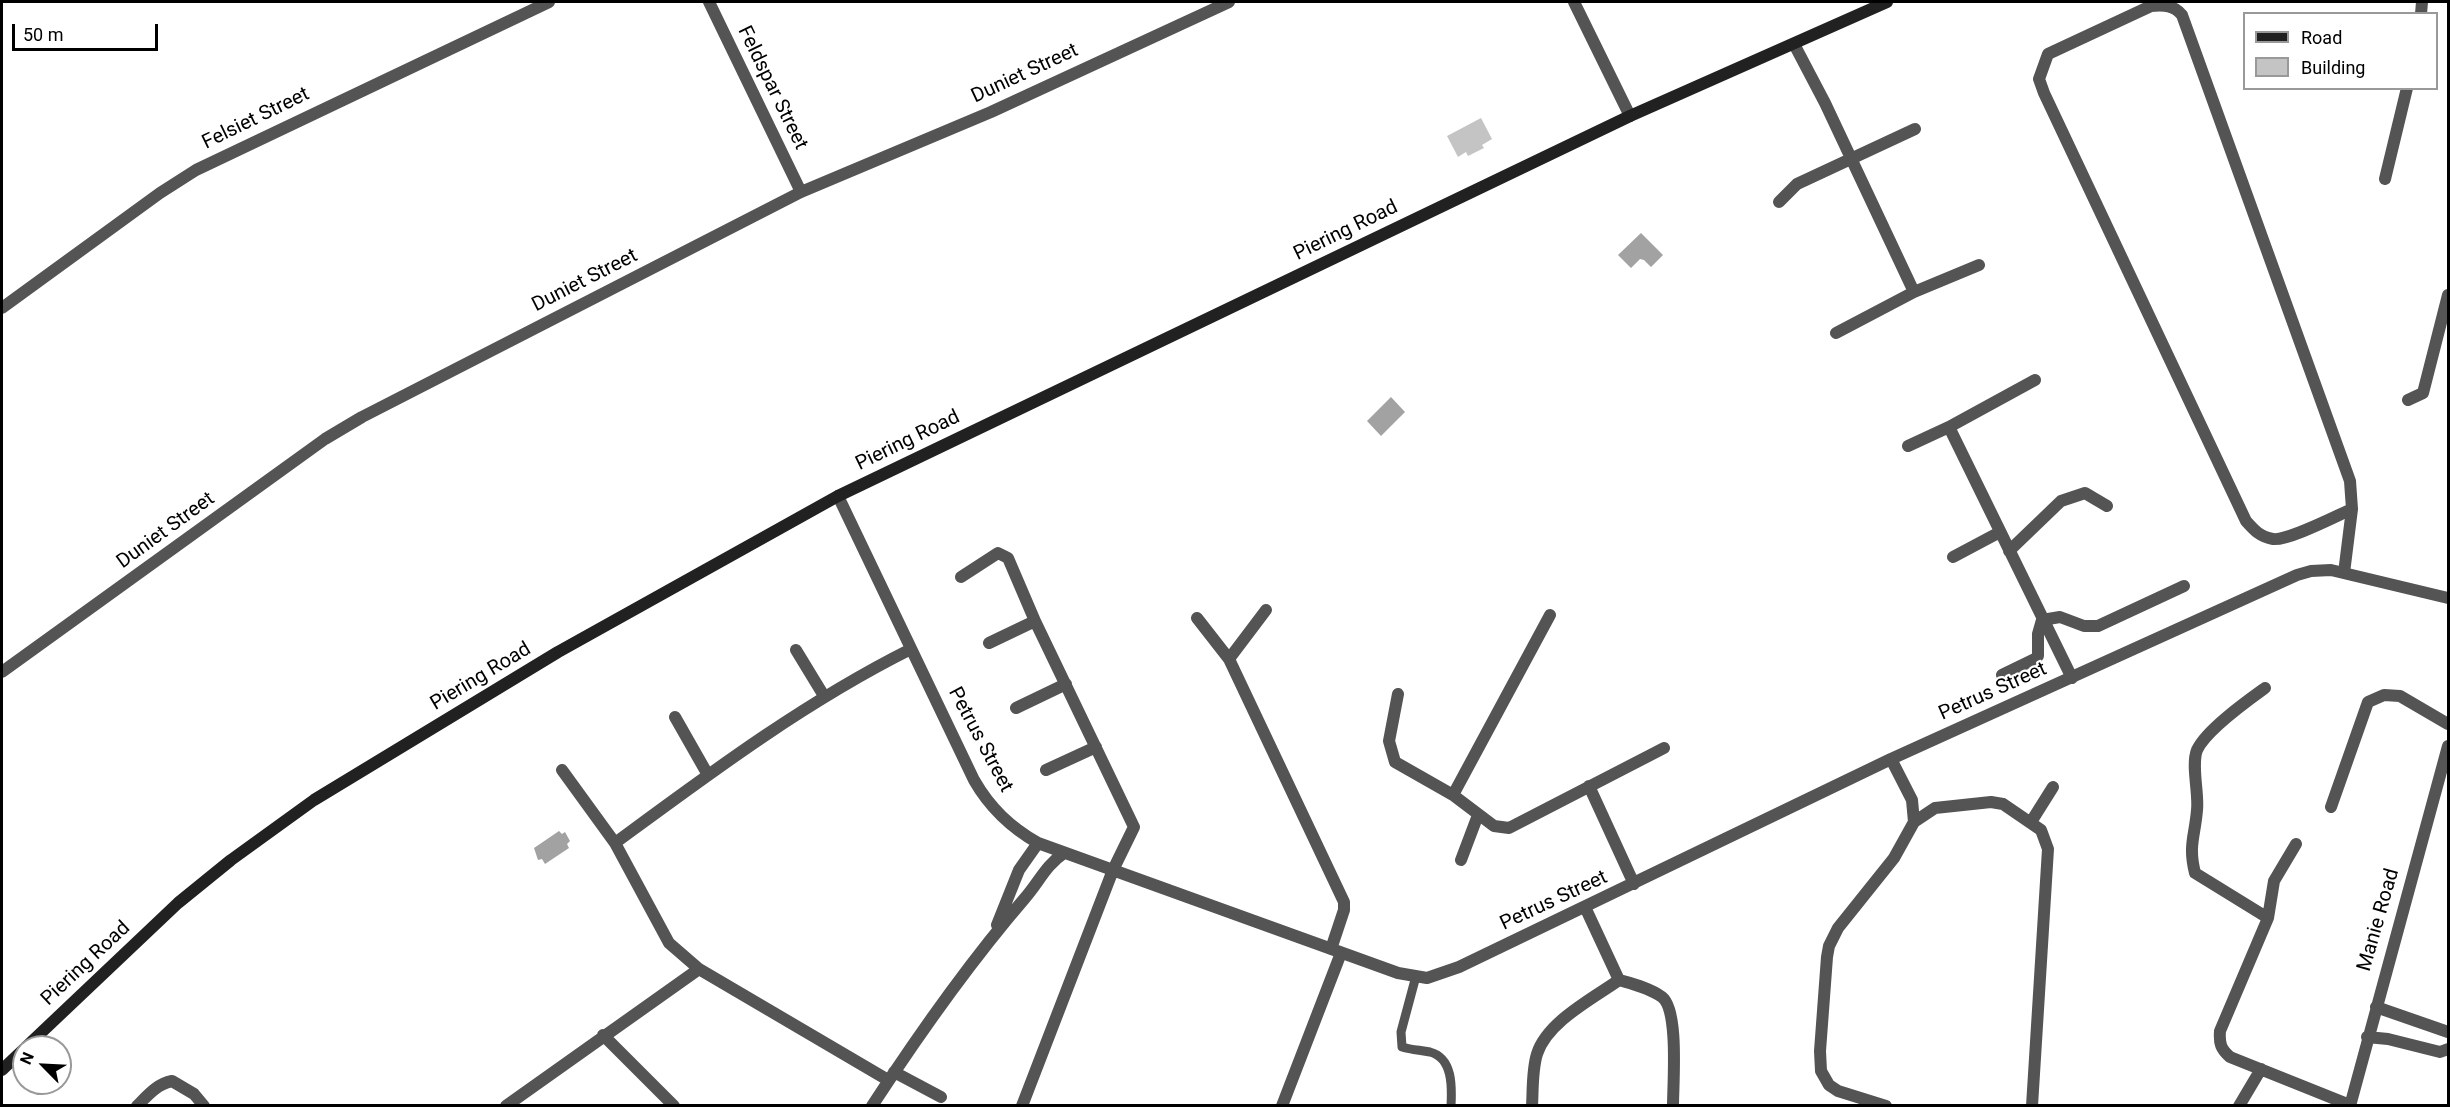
<!DOCTYPE html>
<html>
<head>
<meta charset="utf-8">
<style>
	body { margin:0 }
	#map { position:relative; width:2450px; height:1107px; overflow:hidden; background:#fff; font-family:Roboto,sans-serif }
	canvas { display:block }
	.frame { position:absolute; inset:0; border:3px solid #000; pointer-events:none }
	.legend { position:absolute; left:2243px; top:12px; width:195px; height:78px; box-sizing:border-box; background:#fff; border:2px solid #999; margin:0; padding:8px 10px; list-style:none; font-size:18px; color:#000 }
	.legend li { display:flex; align-items:center; gap:12px; height:30px }
	.legend b { width:30px; border:2px solid #999 }
	.north { position:absolute; left:12px; top:1035px; width:60px; height:60px; box-sizing:border-box; background:#fff; border:2px solid #999; border-radius:50%; rotate:294deg; font-size:16px; font-weight:700; line-height:24px; text-align:center; color:#000 }
	.north::after { content:''; display:block; margin:auto; width:21px; height:27px; background:#000; clip-path:polygon(50% 0,100% 100%,50% 72%,0 100%) }
	.scale { position:absolute; left:12px; top:24px; width:146px; height:27px; box-sizing:border-box; border:3px solid #000; border-top:0; padding-left:8px; font-size:18px; line-height:21px; white-space:nowrap; color:#000; -webkit-text-stroke:4px #fff; paint-order:stroke }
</style>
</head>
<body>
<div id="map">
<canvas width="2450" height="1107"></canvas>
<div class="frame"></div>
<ul class="legend">
<li><b style="height:8px;background:#212121"></b>Road</li>
<li><b style="height:16px;background:#c4c4c4"></b>Building</li>
</ul>
<div class="north">N</div>
<div class="scale">50 m</div>
</div>
<script>
const context = document.querySelector('canvas').getContext('2d');
context.lineJoin = 'round';
function fillPath(path, color) { context.fillStyle = color; context.fill(path, 'evenodd'); }
function trace(path, color, width, dash) { context.strokeStyle = color; context.lineWidth = width; context.lineCap = dash ? 'butt' : 'round'; context.setLineDash(dash || []); context.stroke(path); }
function write(font, color, halo, rows, align = 'center') {
  context.font = font + ' Roboto,sans-serif'; context.lineWidth = 4.5; context.setLineDash([]); context.textBaseline = 'middle'; context.strokeStyle = halo; context.fillStyle = color; for (const [text, x, y, turn = 0] of rows) {
    context.save(); context.translate(x, y); context.rotate((+turn || 0) * Math.PI / 180); context.textAlign = isNaN(turn) ? turn : align; if (halo) context.strokeText(text, 0, 0); context.fillText(text, 0, 0); context.restore();
  }
}
fillPath(new Path2D(`
	M1641 233 1663 255 1651 267 1644 260 1640 259 1631 268 1618 255Z
	M1391 397 1405 412 1381 436 1367 421Z
	M559 831 562 834 565 832 570 841 567 844 569 848 545 864 542 859 538 860 534 848Z`), '#a2a2a2');
fillPath(new Path2D(`
	M1481 118 1492 139 1482 145 1484 148 1468 156 1466 152 1458 157 1447 136Z`), '#c4c4c4');
trace(new Path2D(`
	M1416 976 1401 1032 1402 1047C1412 1050 1420 1050 1430 1052 1453 1058 1452 1087 1451 1106`), '#545454', 9);
trace(new Path2D(`
	M709 2 801 192
	M1574 2 1630 116
	M2421 14 2422 2
	M1794 44 1825 103 1914 292
	M2385 179 2407 88
	M1779 202 1797 184 1915 129
	M2 308 160 193 196 170 549 2
	M1836 333 1914 292 1979 265
	M2035 380 1949 427 2072 678
	M2408 400 2423 393 2448 295
	M1908 446 1949 427
	M838 496 974 780C990 808 1010 827 1038 843L1398 973 1427 978 1459 967 1891 759 2297 575 2311 571 2331 570 2448 598
	M2009 551 2061 501 2085 493 2107 506
	M1953 557 2000 532
	M2344 573 2352 509 2350 481 2182 15C2174 5 2164 5 2151 6L2048 54 2039 79 2044 93 2246 521C2254 530 2260 537 2273 539 2288 541 2336 516 2352 509
	M961 577 998 553 1008 558 1035 621 1134 827 1113 870 1022 1106
	M1266 610 1229 659 1344 902V910L1331 949
	M1550 615 1453 795 1494 826 1509 828 1664 748
	M1197 618 1229 659
	M989 643 1035 621
	M796 650 824 696
	M2 672 325 439 362 417 801 192 991 112 1229 2
	M2002 675 2035 659 2038 656V634L2042 620 2060 617 2084 626H2098L2184 586
	M2265 688C2247 701 2206 730 2197 750 2191 765 2199 793 2197 810 2195 836 2188 845 2195 873L2268 918 2220 1031C2219 1044 2221 1049 2230 1057L2350 1105
	M1398 694 1389 741 1395 762 1453 795
	M1016 708 1066 684
	M675 717 708 775
	M562 770 615 843 669 943 699 969 888 1080
	M1046 770 1096 747
	M1589 786 1634 884
	M2331 807 2368 702 2384 695 2400 696 2448 724
	M1914 822 1935 808 1991 802 2003 804 2041 830 2048 849 2032 1106
	M2031 822 2053 787
	M615 843C710 773 805 702 911 649
	M1461 860 1478 815
	M1585 907 1619 980C1633 984 1650 988 1662 997 1679 1010 1673 1083 1673 1106
	M2268 918 2274 881 2296 844
	M997 925 1019 870 1038 843
	M2376 1007 2448 1032
	M603 1035 674 1106
	M2367 1037 2388 1039 2440 1052 2448 1049
	M894 1072 941 1097
	M137 1106C148 1095 157 1084 172 1081L194 1094 204 1106
	M506 1106 699 969
	M872 1106C919 1034 969 963 1025 898 1039 882 1046 865 1064 853
	M1282 1106 1341 953
	M1532 1106C1533 1089 1532 1070 1537 1054 1547 1022 1592 999 1619 980
	M1886 1106 1838 1091 1829 1085 1821 1071 1820 1051 1827 957 1829 946 1838 928 1894 858 1914 822 1912 800 1891 759
	M2239 1106 2261 1069
	M2350 1106 2448 746`), '#545454', 12);
trace(new Path2D(`
	M26 1047 178 903 231 860 314 800 558 652 838 496 1630 116 1887 2
	M2 1070 24 1049`), '#212121', 12);
write('20px', '#000', '#fff', [
	["Duniet Street",1025,74,-25],
	["Feldspar Street",772,88,64],
	["Felsiet Street",256,119,-26],
	["Piering Road",1346,231,-26],
	["Duniet Street",585,281,-27],
	["Piering Road",908,441,-26],
	["Duniet Street",166,531,-36],
	["Piering Road",481,677,-31],
	["Petrus Street",1993,692,-24],
	["Petrus Street",980,740,62],
	["Petrus Street",1554,901,-25],
	["Manie Road",2379,920,-74],
	["Piering Road",86,964,-43]
]);
</script>
</body>
</html>
